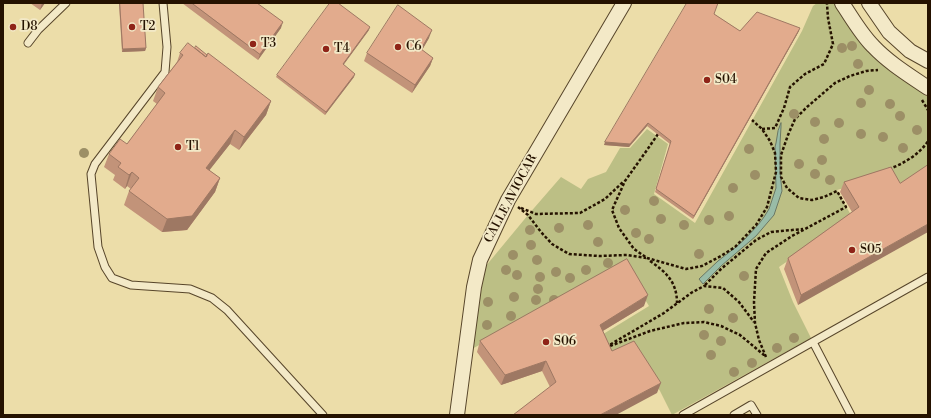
<!DOCTYPE html>
<html>
<head>
<meta charset="utf-8">
<style>
	body { margin:0 }
	#map { position:relative; width:931px; height:418px; overflow:hidden; background:#ecdda9; font-family:"Libre Bodoni",serif }
	canvas { display:block }
	.frame { position:absolute; inset:0; border:4px solid #251200; pointer-events:none }
</style>
</head>
<body>
<div id="map">
<canvas width="931" height="418"></canvas>
<div class="frame"></div>
</div>
<script>
const context = document.querySelector('canvas').getContext('2d');
context.lineJoin = 'round';
function fillPath(path, color) { context.fillStyle = color; context.fill(path, 'evenodd'); }
function trace(path, color, width, dash) { context.strokeStyle = color; context.lineWidth = width; context.lineCap = dash ? 'butt' : 'round'; context.setLineDash(dash || []); context.stroke(path); }
function write(font, color, halo, rows, align = 'center') {
  context.font = font + ' "Libre Bodoni",serif'; context.lineWidth = 3.5; context.setLineDash([]); context.textBaseline = 'middle'; context.strokeStyle = halo; context.fillStyle = color; for (const [text, x, y, turn = 0] of rows) {
    context.save(); context.translate(x, y); context.rotate((+turn || 0) * Math.PI / 180); context.textAlign = isNaN(turn) ? turn : align; if (halo) context.strokeText(text, 0, 0); context.fillText(text, 0, 0); context.restore();
  }
}
fillPath(new Path2D(`
	M817 3H837L854 35 887 67 928 97V170L897 190 889 175 837 190 852 217 779 267 793 302 811 338 672 415 660 391 632 347 610 357 600 336 649 306 626 269 535 314 472 349 485 267 528 215 561 177 581 189 588 179 606 172 620 148H630L647 129 668 144 654 194 695 223 802 31 813 6Z`), '#bcbf85');
const water = new Path2D(`
	M781 123V127L780 143V172L782 191 774 215 756 236 721 266 703 284 699 279 718 261 736 247 745 239 758 225 764 217 769 209 776 188 775 147 776 143 778 131Z`);
fillPath(water, '#99bca7');
trace(water, '#6b7864', 1);
const lane = new Path2D(`
	M163 3 167 47 165 72 95 164 91 174 98 247 105 267 112 278 131 285 190 289 212 298 227 310 323 415
	M28 43 38 30 66 3
	M813 342 851 415
	M683 415 928 277
	M734 415 751 405 757 415`);
const street = new Path2D(`
	M842 3C852 18 861 34 873 46 889 63 909 75 928 88
	M869 3 889 32 910 51 928 61
	M457 415 474 287 480 260 508 200 624 3`);
trace(lane, '#57452a', 9);
trace(street, '#57452a', 16);
trace(new Path2D(`
	M922 100 928 110
	M762 129 775 128 784 108 790 87 805 74 824 64 833 44 828 18 827 4
	M658 134 647 150 625 181 612 210 619 228 634 249 647 258 686 269 702 266 721 256 735 247 756 225 767 207 776 172 775 153 770 141 762 129 752 120
	M889 169C903 164 920 154 928 141
	M518 207 528 215 541 232 552 244 569 254 599 256 627 255 646 258
	M521 208 536 214 580 213 605 199 623 182
	M650 261C666 272 677 282 677 303
	M705 285 721 269 756 240 771 232 803 229
	M610 346 650 331 684 323 704 322 721 326 740 335 764 355
	M606 347 664 313 691 293 704 286 723 288 739 302 754 322
	M766 357 759 340 755 323 754 302 756 269 766 253 792 236 846 207 837 191 824 197 812 200 799 198 787 188 781 177V155L788 135 795 119 807 107 835 83 850 76 866 71 878 70`), '#251200', 2.5, [3, 2]);
trace(lane, '#f3e9c7', 7);
trace(street, '#f3e9c7', 14);
context.fillStyle = '#9c8f66';
for (const [x, y] of [
	[852,46],
	[842,48],
	[858,64],
	[869,90],
	[861,103],
	[890,104],
	[794,114],
	[900,116],
	[815,122],
	[839,123],
	[917,130],
	[861,134],
	[883,137],
	[824,139],
	[903,148],
	[749,149],
	[84,153],
	[822,160],
	[799,164],
	[815,174],
	[755,175],
	[830,180],
	[733,188],
	[654,201],
	[625,210],
	[729,216],
	[661,219],
	[709,220],
	[588,225],
	[684,225],
	[559,228],
	[530,230],
	[636,233],
	[649,239],
	[598,242],
	[531,245],
	[699,254],
	[513,255],
	[537,260],
	[608,263],
	[506,270],
	[586,270],
	[556,272],
	[517,275],
	[744,276],
	[540,277],
	[570,278],
	[538,289],
	[514,297],
	[536,300],
	[554,300],
	[488,302],
	[709,309],
	[511,316],
	[733,318],
	[487,325],
	[704,335],
	[794,338],
	[721,341],
	[777,348],
	[711,355],
	[752,363],
	[734,372]
]) { context.beginPath(); context.arc(x, y, 5, 0, 2 * Math.PI); context.fill(); }
fillPath(new Path2D(`
	M30 3H45L40 10Z
	M119 3H143L146 48 145 51 122 52 119 4Z
	M182 3H257L281 28 258 60Z
	M714 14 740 31H799L693 219 655 192 670 144 647 126 629 147 604 145Z
	M369 30 343 65 354 77 325 115 276 77 277 75Z
	M429 38 422 50 433 58 430 66 412 93 364 61 367 53Z
	M195 48 271 101 266 115 239 150 230 144 209 170 220 178 215 192 187 230 162 232 124 205 129 191 131 189 127 186 125 189 113 180 115 175 104 167 109 154 127 144 157 104 153 101 158 87 177 62 180 53Z
	M891 167 798 305 784 269 788 258 852 212 840 192 844 182Z
	M644 306 603 331 612 351 657 393 550 387 542 371 501 385 477 352 480 341Z`), '#c29379');
fillPath(new Path2D(`
	M42 3H45L40 10Z
	M283 22 281 28 258 60 260 54Z
	M370 27 369 30 342 67 343 64Z
	M800 28 799 31 693 219 694 216Z
	M432 30 429 38 418 57 421 49Z
	M146 48 145 51 122 52 123 49Z
	M433 58 430 66 412 93 415 85Z
	M355 74 354 77 325 115 326 112Z
	M271 101 266 115 239 150 244 137Z
	M648 123 647 126 629 147 604 145 605 142Z
	M235 130 230 144 201 181 206 168Z
	M132 172 127 186 125 189 129 175Z
	M220 178 215 192 187 230 162 232 167 219Z
	M928 224V232L798 305 801 295Z
	M648 295 644 306 596 335 600 325Z
	M546 361 542 371 501 385 505 375Z
	M661 383 657 393 616 415H600Z`), '#9e7863');
const building = new Path2D(`
	M120 3H143L146 48 123 49Z
	M192 3H257L283 22 260 54Z
	M330 3H338L370 27 343 64 355 74 326 112 277 75Z
	M687 3H718L714 14 740 31 757 12 800 28 694 216 656 189 671 141 648 123 630 144 605 142Z
	M398 5 432 30 421 49 433 58 415 85 367 53Z
	M188 43 206 57 208 53 271 101 244 137 235 130 206 168 220 178 192 216 167 219 129 191 139 178 132 172 129 175 118 167 121 163 109 154 120 139 127 144 165 93 158 87 183 55 180 53Z
	M196 46 207 55 206 57 195 48Z
	M928 165V224L801 295 788 258 859 207 844 182 891 167 900 183Z
	M627 259 648 295 600 325 612 351 634 341 661 383 600 415H513L556 382 546 361 505 375 480 341Z`);
fillPath(building, '#e2ab8d');
trace(building, '#9e7863', 1);
for (const [x, y, r, color] of [
	[13,27,4,"#8f2418"],
	[132,27,4,"#8f2418"],
	[253,44,4,"#8f2418"],
	[398,47,4,"#8f2418"],
	[326,49,4,"#8f2418"],
	[707,80,4,"#8f2418"],
	[178,147,4,"#8f2418"],
	[852,250,4,"#8f2418"],
	[546,342,4,"#8f2418"]
]) { const dot = new Path2D(); dot.arc(x, y, r, 0, 2 * Math.PI); context.fillStyle = color; context.fill(dot); trace(dot, '#f3e9c7', 1.5); }
write('12px', '#251200', '#f3e9c7', [
	["D8",21,27],
	["T2",140,27],
	["T3",261,44],
	["C6",406,47],
	["T4",334,49],
	["S04",715,80],
	["T1",186,147],
	["S05",860,250],
	["S06",554,342]
], 'left');
write('12px', '#251200', '#f3e9c7', [
	["CALLE AVIOCAR",511,199,-62]
]);
</script>
</body>
</html>
